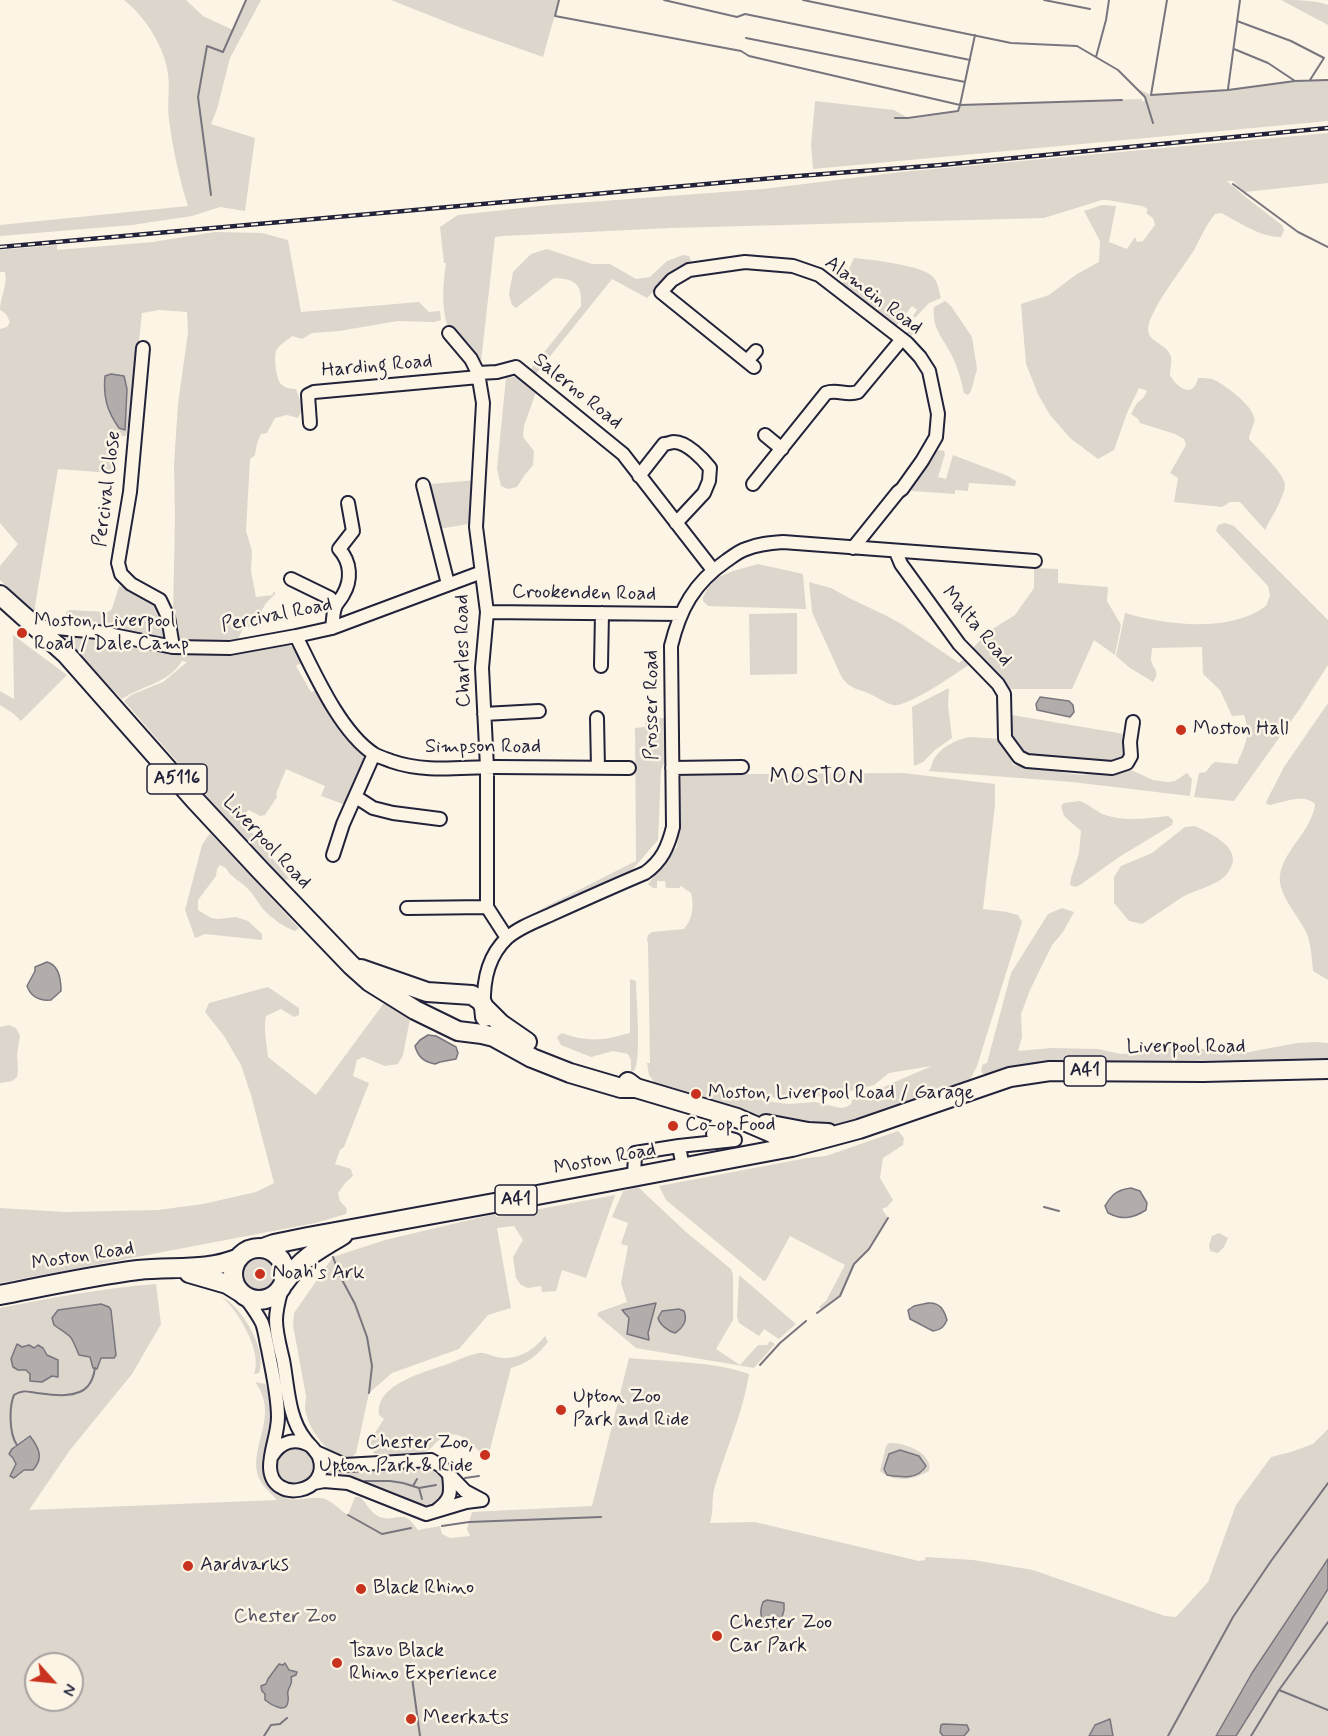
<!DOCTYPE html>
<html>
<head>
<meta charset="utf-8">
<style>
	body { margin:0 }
	#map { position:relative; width:1328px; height:1736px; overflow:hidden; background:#fcf5e5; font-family:Mynerve,sans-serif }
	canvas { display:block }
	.north { position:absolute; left:24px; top:1652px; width:60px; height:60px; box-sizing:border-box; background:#fcf5e5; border:2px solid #a5a1a1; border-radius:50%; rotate:117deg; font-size:16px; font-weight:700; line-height:24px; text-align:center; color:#22223b }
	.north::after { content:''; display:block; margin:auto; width:21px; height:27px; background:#c8321e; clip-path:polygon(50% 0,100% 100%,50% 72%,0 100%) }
</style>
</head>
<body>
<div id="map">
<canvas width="1328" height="1736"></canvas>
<div class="north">N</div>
</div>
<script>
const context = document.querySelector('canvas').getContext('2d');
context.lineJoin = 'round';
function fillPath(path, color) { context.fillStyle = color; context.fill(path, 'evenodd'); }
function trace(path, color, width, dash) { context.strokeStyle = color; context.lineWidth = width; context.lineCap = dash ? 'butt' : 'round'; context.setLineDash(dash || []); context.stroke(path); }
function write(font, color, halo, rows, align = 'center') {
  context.font = font + ' Mynerve,sans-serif'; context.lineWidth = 5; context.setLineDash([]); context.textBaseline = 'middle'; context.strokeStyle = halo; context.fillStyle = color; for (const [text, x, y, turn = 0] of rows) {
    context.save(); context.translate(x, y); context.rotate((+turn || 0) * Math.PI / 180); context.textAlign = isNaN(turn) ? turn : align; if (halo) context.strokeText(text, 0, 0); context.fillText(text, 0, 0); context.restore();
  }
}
fillPath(new Path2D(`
	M124 0H186L203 16 233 30 246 0H261L230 58 217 109 211 124 255 138 245 211 220 207 192 216 132 225 0 236V225L188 206C179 178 173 149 169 120 167 105 170 89 168 74 165 48 145 16 124 0Z
	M391 0H559L543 57 464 29Z
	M1281 0C1297 0 1314 0 1328 5V25Z
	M1328 79V121L813 169 811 145 815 101 894 110 910 119 957 112 960 105 1141 99 1143 102 1146 99 1136 88 1151 95 1228 90 1295 81Z
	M1328 133V183L1245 192 1233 181H1227L1248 199 1282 225 1284 230 1281 237C1262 238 1239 222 1221 213L1215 214C1206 225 1201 237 1194 250 1184 267 1148 311 1148 330 1149 343 1168 344 1171 357 1172 363 1170 370 1170 375 1173 382 1186 396 1194 387 1196 385 1197 381 1198 378 1203 378 1208 378 1212 379 1223 383 1252 405 1254 417 1256 424 1249 432 1249 439 1257 448 1285 474 1285 485 1284 498 1271 518 1265 530L1240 502H1230L1222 507 1174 502 1178 478 1170 473 1186 445 1184 439 1175 434 1140 423 1138 419 1131 414 1137 403 1144 397 1147 391 1139 388 1127 413 1114 450 1098 459 1070 438 1050 415 1038 394 1026 364 1021 304 1049 295 1077 274 1099 262 1100 241 1084 211 1102 205 1116 206 1109 242 1127 249 1135 237 1137 242 1143 241 1155 225 1153 218 1146 213 1148 209 1142 206 1107 200H1102L1044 218 671 228 503 236 495 237 480 371C470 359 458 347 451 333 440 312 443 286 446 263H444L440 227 458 215 549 205 763 189 901 172Z
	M215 232 262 233 288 240 301 312 419 302 429 312 440 311 441 320 434 322 398 321 339 331 312 333 302 339 292 336C288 340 280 344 277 349 273 355 276 381 282 385 286 388 291 389 296 389L303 408 298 418 287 415 275 418 267 433 261 434 257 443 255 455 250 459 246 531 252 551 251 571 256 597 273 595V592H275V594C272 598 267 601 265 605 255 620 262 622 242 630L236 644 184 643 178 640 176 637 173 614 175 517 174 465 178 404 188 332 187 312 159 310 142 313 132 408 126 436 114 437 111 473 58 469 35 606V613L0 580V566L18 544 0 523V329L7 327 10 322 6 314 0 310C0 296 8 286 5 272H0V250L57 245V250L152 242Z
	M547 249 592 264H610L636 279 650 277 667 261 683 255 689 256 691 261 688 265 678 267 647 298 612 279 535 375 530 370 581 306C582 284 576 279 554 278L516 308 512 305 509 294 513 272 531 254Z
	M854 258C868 259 924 266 932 276 938 281 939 291 941 298L929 303 915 318 913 316 917 310 912 306 896 326 906 334 911 329 912 330 913 334 910 338 841 286Z
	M945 301 951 306 972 337 977 369 971 391 968 395 964 393C961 379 957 365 950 352 941 335 932 328 934 307Z
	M514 377C523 377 530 384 536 392L524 426 523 437 534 451 533 465 524 476 517 487 508 489 501 486 497 469 506 378Z
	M939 450 944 451 945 454 938 477 946 479 953 455 1008 476 1016 481 1015 486 969 483 968 491 955 490V494L912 491 910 488 922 474 934 453Z
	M477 480 474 523 439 529 429 491 432 488 431 484Z
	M1225 523 1234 526 1328 620V665L1299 710 1234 801 1194 797 1199 773 1206 772 1211 765 1215 762 1237 764C1245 745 1251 736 1244 715L1232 716 1220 690 1203 674 1202 647 1152 648C1152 652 1151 655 1151 658 1151 669 1162 670 1153 682L1130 668 1116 656 1125 613C1165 625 1231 633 1266 606L1270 596 1268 586 1216 531 1218 525Z
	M758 564 803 574 806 609 708 606 703 601V597L712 580 733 571Z
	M1034 568 1058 569V583L1108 587 1107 601 1121 625 1115 655 1094 640 1072 689H1006L969 653 986 633 1015 615 1034 588Z
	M809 582 831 588 851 599 887 616 903 625 959 663 965 658 970 664C957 673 907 708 893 705 885 703 879 698 872 695 858 688 850 690 841 676L812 612Z
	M119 586 140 591 161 606 166 632 163 639 124 634 65 618 66 612 69 610 108 612 112 609Z
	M797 613V674L750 675 749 614Z
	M60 627 128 644 286 643 294 648 302 662 296 666 311 692 318 690 340 728 362 753 365 761 346 805 321 796 325 786 286 769 276 794 277 797 265 815 260 816 249 810 245 813 244 819 247 826 290 880 287 879 285 881 220 811 124 701 131 695 163 682 187 662 182 661C169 683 141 686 122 699L58 635 57 631Z
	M13 635 67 675 21 721 14 714 0 705V691L14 699Z
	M949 688 948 705 952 738 935 750 923 762 914 766 912 707Z
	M1328 703V980L1313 971C1312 959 1311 945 1307 934 1299 916 1277 894 1280 875 1284 849 1312 831 1315 804 1305 793 1283 802 1270 805L1267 804 1266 802 1284 767Z
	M1006 714 1124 734 1126 726H1128L1126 756 1117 763 1027 757 1011 734Z
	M646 718H665L667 719V761L663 765 661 770 658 840 632 870 595 888 568 898 567 901 512 927 510 925 515 924 543 908 636 861 635 728 645 727Z
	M969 737 1003 739 1013 765 1051 768 1064 773 1083 775 1096 771 1129 769 1153 780 1168 782 1175 781 1187 773 1192 779 1190 796 1072 782 928 771 931 768C933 751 954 740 969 737Z
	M738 772 749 774 903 773 995 784V805L983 909 1007 912 1018 915 1022 922 977 1066 969 1082 848 1124 834 1126 824 1127 773 1119 732 1107 694 1093V1091L690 1090 689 1092 654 1082 649 1075 647 1063H650L648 943 647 940 648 935 652 932 684 929C693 919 694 905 691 893L681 886 679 888H666L665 881H657V888H664H653L648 884 677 847 681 773ZM932 1066 892 1083 873 1093 852 1100 851 1104 846 1107 841 1108 815 1102 788 1104 773 1102 727 1087 755 1090 778 1099 813 1097 839 1094 874 1085 889 1073Z
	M1080 801C1091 805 1096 812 1105 815 1124 822 1149 818 1168 816L1173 820 1172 825 1119 857 1080 885 1075 887 1070 885 1071 878 1079 853 1081 831 1064 816 1061 806 1064 803Z
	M1195 826C1213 835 1248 850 1226 875 1217 885 1196 890 1184 896 1170 905 1156 915 1142 924L1129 921 1114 903V877L1121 866 1152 853 1185 827Z
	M210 833 299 928 295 931C284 927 271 918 263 909 257 902 254 894 246 887 239 880 230 877 226 868L220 865 217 869 216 876 198 900V910L211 918 218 919 236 917 248 921 262 934V940L205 934 195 938 185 910 202 845Z
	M1062 908 1074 912 1063 932 1052 945 1030 990 1021 1014 1022 1037 1018 1051 1051 1048 1098 1049 1121 1054 1132 1053 1150 1049 1174 1047 1249 1052 1297 1043 1315 1042 1328 1043V1062L1053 1061 1025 1064 989 1074H983L981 1070 983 1064 987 1063 1011 973 1048 914Z
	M630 979 636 981C636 998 642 1059 634 1071H631V1060L628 1054 613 1051 591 1057 561 1045 557 1037 562 1033C589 1043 604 1040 630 1033Z
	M268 987 299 1008V1015L294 1017 281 1009 266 1016C263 1028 267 1044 268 1057L316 1095 384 1003 410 1019 403 1055 398 1064 385 1066 363 1057 357 1060 353 1076 369 1083 344 1147 340 1150 335 1164 351 1169 353 1176 346 1182 338 1193 340 1201 347 1209 346 1214 315 1223 0 1283V1208L65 1212 158 1210 203 1204 256 1192 274 1183 251 1095 241 1065 224 1036 205 1012 209 1003Z
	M9 1025 16 1028 20 1036 17 1055 18 1071 17 1077 12 1081 0 1083V1027Z
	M898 1131 904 1138 903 1145 883 1158 880 1178 893 1200 887 1207 882 1209 888 1218 869 1249 854 1264 840 1296 821 1309 819 1307 826 1301 845 1265 790 1236 766 1280 764 1281 666 1200 659 1186 807 1158 826 1156Z
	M638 1187 686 1232 731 1269 733 1274V1320L716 1349 740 1365 758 1345H767L770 1341 775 1344 754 1368 636 1348 597 1315 599 1312 627 1302 621 1283 628 1246 621 1244 628 1223 612 1217 623 1191ZM656 1303 648 1333 627 1334 629 1318 623 1310Z
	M615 1195 586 1278 562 1270 556 1291 542 1292 541 1286 528 1288 521 1285 516 1278 513 1257 523 1240 514 1226 497 1228 511 1308 488 1315 459 1349 392 1373 369 1393 356 1453 350 1459C329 1459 305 1426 305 1406 305 1403 306 1400 306 1396L293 1325 294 1313 333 1257 385 1240 495 1214 497 1217Z
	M1219 1233 1228 1238 1224 1247 1218 1253 1210 1251 1209 1245 1212 1236Z
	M241 1275a18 18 0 1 1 36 0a18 18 0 1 1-36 0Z
	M739 1275 796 1324 779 1339 764 1329 759 1336 739 1323 737 1317Z
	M156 1284 161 1324 132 1374 70 1450 29 1510 277 1500C271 1493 263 1487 259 1478 247 1448 281 1416 255 1382L265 1384C276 1408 271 1432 263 1456 258 1473 270 1496 289 1499 299 1501 310 1497 321 1498 330 1499 340 1510 348 1515L355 1497H360C367 1503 370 1513 380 1517 398 1523 402 1506 418 1530L440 1526 442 1534 450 1538 470 1536 467 1529 472 1512 592 1506 629 1358C667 1362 713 1361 749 1374 743 1413 726 1449 715 1486 711 1499 714 1511 710 1523L755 1522 919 1561 925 1560 926 1557 973 1560 1033 1570 1165 1616 1176 1617 1208 1582 1236 1505 1271 1457 1291 1452 1313 1444 1328 1429V1559L1252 1673 1216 1736H0V1308C52 1298 103 1288 156 1284ZM36 1664H72V1700H36Z
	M221 1296C242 1307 268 1350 259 1373L254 1374C263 1352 238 1310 221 1296Z
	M545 1336 548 1342C535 1357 530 1362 511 1368L489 1453H481C467 1440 457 1426 438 1441 434 1444 431 1449 427 1451 415 1457 389 1454 375 1454L367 1445 384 1419 379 1415C375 1384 425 1372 448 1364 458 1360 469 1355 479 1353 485 1352 491 1356 497 1357 517 1361 533 1351 545 1336Z
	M889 1443C903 1442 934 1453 929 1471 914 1480 894 1483 880 1471L886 1446Z
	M277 1466a18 18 0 1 1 36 0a18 18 0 1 1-36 0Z
	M328 1464C364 1478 394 1468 431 1469 454 1477 448 1503 426 1508L344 1477 337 1475H325Z
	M1328 1589V1736H1236Z`), '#dcd6cc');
const water = new Path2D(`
	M111 374 124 376 127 389 125 430 119 428C107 411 103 397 105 376Z
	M1040 697 1069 701 1073 705 1074 712 1070 717 1037 710 1036 704Z
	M47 962C59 965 61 980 61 991L51 1000C40 1001 31 997 27 986L35 971V967Z
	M428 1035 436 1036 456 1047 458 1053 456 1059 440 1062 435 1064C424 1062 418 1057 415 1046L420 1040Z
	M1131 1188 1140 1191 1147 1203 1146 1210C1132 1219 1122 1220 1108 1213L1105 1206C1112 1194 1117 1190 1131 1188Z
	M656 1303 648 1333 649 1340 627 1334 629 1318 622 1310Z
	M928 1303C940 1302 944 1310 947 1320 944 1327 941 1330 933 1331L910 1319 908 1310 914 1306Z
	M101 1304 109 1307 111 1310 116 1355 114 1358H101L97 1369 93 1368 90 1357 79 1355C70 1334 74 1339 54 1325L52 1318 58 1310Z
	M679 1309 684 1311C688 1320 683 1328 675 1333 668 1331 660 1325 658 1318L662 1311Z
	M17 1344 22 1347 29 1345 34 1348 38 1345 43 1348 47 1355 58 1360V1377L52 1376 42 1382 30 1381V1374L26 1370H18L13 1367 11 1359Z
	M30 1436C39 1448 44 1458 33 1470H24L14 1478 10 1476 16 1464 13 1458 9 1454 12 1449Z
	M900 1450 919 1456 926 1466C918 1480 901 1477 887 1475L884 1469 889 1454Z
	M1328 1559V1589L1236 1736H1216L1252 1673Z
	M767 1600 784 1603V1610L779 1628 769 1629C760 1621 759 1612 763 1602Z
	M285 1663 289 1670 297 1672 296 1675 291 1677C293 1684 290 1684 288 1691 287 1696 289 1695 288 1701 287 1715 270 1704 265 1700V1694L262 1691 261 1686 266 1684 268 1679 279 1664 283 1665Z
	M1110 1719 1113 1736H1089L1095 1725Z
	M943 1724 967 1725 969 1730 964 1736H943L940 1732 941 1725Z`);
fillPath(water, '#b2adab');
trace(water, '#78757e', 1.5);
trace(new Path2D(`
	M559 0 555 16 741 51 749 56 960 105 975 35
	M664 0 737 17 745 14 970 60
	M803 0 1011 43 1077 46 1118 70 1145 97 1153 123
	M1044 0 1090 9
	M1167 0 1151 95 1228 90 1295 81 1328 80
	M1237 21 1291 41 1324 58 1310 80
	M746 38 965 82
	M1234 49 1268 63 1295 81
	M1096 57 1106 20 1109 0
	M1228 89 1240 0
	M895 118H908L958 111 960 105 1122 100
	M1233 184 1298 232 1328 247
	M211 195 198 97 207 46 223 52 246 0
	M1044 1207 1059 1211
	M333 1257 340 1276 355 1304 367 1337 372 1366 369 1393
	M817 1313 840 1296 854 1264 869 1249 888 1218
	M760 1365 780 1343 806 1321
	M17 1445C9 1434 9 1407 14 1395 22 1389 29 1392 37 1393 52 1395 77 1399 88 1386 92 1381 94 1375 95 1368
	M465 1478 479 1476
	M365 1481H390L403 1483 419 1488 436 1485
	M413 1486 417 1479
	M419 1488 422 1499
	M348 1515 382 1534 411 1528
	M442 1526 469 1522 601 1517
	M410 1663 420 1736
	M1279 1690 1328 1710
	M264 1736 271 1725 280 1724 287 1718
	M1168 1736 1233 1617 1271 1561 1328 1483
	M1251 1736 1279 1690 1328 1622`), '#78757e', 2);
const minor = new Path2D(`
	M449 333 471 359 478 373 483 403 476 527 487 612 482 668 487 767V907L507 938
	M143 348 130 492 118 563 121 574 131 584 160 600 168 617 173 647
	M747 361 756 351
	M754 367 661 292 672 280 689 270 745 262 793 266 819 275 907 343 920 357 929 371 938 414 936 437 922 461 902 489 898 492 853 548
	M478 373 497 372 516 367 623 454 713 570
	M310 423 308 395 314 392 479 377
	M765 435 782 449
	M639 476 664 444C668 444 671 442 674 442 687 442 703 459 710 468L709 481 704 493 676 523
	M753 484 826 393C837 389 847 396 858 392L902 339
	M423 485 448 584
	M896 552 901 564 959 644 998 684 1004 694 1005 738 1019 757 1027 761 1112 768 1127 763 1131 756 1130 742 1133 722
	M291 579 330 598 336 605
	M487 612 681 614
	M36 626 98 632 173 647 230 648 296 636 332 628 482 572
	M332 628C333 622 333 613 335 608 336 603 341 599 343 595 352 580 351 562 339 549L353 531 348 503
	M296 636C314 672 340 732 374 754 379 757 386 759 391 761 425 773 460 767 495 767 540 767 584 768 629 768
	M601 666 602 613
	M484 714 539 711
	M597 718 598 768
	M672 768 742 767
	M356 797 373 808 393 813 440 819
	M333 855 343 824 374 754
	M407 908 487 907
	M484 1006C483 982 488 956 507 938 519 927 537 921 552 914 583 900 614 886 645 873 662 861 668 847 673 827L671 646C680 609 694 583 726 561 732 557 739 551 746 549 758 544 770 543 783 542L1035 561
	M679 1146 735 1140 713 1134 721 1113
	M634 1177 635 1153 679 1146 683 1168
	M244 1296C250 1304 257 1313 262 1323 265 1331 266 1341 268 1349 272 1371 278 1395 278 1417 278 1434 270 1450 270 1467 271 1505 332 1493 319 1457 316 1450 309 1445 305 1439 288 1418 288 1386 283 1360 280 1347 276 1333 276 1320 276 1309 279 1299 282 1288
	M316 1452 345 1465 431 1460 441 1466 465 1491 482 1500
	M272 1456C281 1441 296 1437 311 1446
	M314 1483 324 1481 348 1483 426 1514 466 1502 482 1500
	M437 1510C452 1499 451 1492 449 1475`);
const highway = new Path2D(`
	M0 595 66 654 194 799 261 871 351 965 370 982 415 1010 458 1031 482 1034 494 1037 532 1058 570 1073 621 1088H636
	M361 969 427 992 472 995 481 1001 484 1007 485 1017
	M484 1007 501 1024 527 1042
	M628 1082 636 1088 737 1118 772 1133 792 1147
	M766 1124 808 1132 828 1133
	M233 1274a26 26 0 1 1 52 0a26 26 0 1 1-52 0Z
	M263 1248 274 1244 308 1237 516 1199 792 1147 859 1129 1010 1077 1050 1071 1203 1072 1328 1069
	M189 1273 227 1284 240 1292
	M284 1283C302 1258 317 1250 343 1235
	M0 1295C46 1286 91 1276 138 1270 172 1266 206 1272 239 1258`);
trace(minor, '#22223b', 16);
trace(highway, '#22223b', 22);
trace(minor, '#fcf5e5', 12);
trace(highway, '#fcf5e5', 18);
const rail = new Path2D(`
	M0 247 785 177 941 165 1328 128`);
trace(rail, '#22223b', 4.5);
trace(rail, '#fcf5e5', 2, [7]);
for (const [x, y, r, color] of [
	[22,633,6,"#c8321e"],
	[1181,730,6,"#c8321e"],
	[696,1094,6,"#c8321e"],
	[673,1126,6,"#c8321e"],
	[260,1274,6,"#c8321e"],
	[561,1410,6,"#c8321e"],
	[485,1455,6,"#c8321e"],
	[188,1566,6,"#c8321e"],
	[361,1589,6,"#c8321e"],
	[717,1636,6,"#c8321e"],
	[337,1663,6,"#c8321e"],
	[411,1719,6,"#c8321e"]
]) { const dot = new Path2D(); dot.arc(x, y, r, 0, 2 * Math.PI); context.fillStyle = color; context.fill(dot); trace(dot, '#fcf5e5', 2); }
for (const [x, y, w] of [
	[177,779,60],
	[1085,1071,42],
	[516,1200,42]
]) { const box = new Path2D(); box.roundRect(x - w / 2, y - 15, w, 30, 4.5); context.fillStyle = '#fcf5e5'; context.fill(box); trace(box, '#22223b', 1.5); }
write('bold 18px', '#22223b', null, [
	["A5116",177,779],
	["A41",1085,1071],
	["A41",516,1200]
]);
write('20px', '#22223b', '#fcf5e5', [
	["Alamein Road",873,296,37],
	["Harding Road",377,367,-5],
	["Salerno Road",577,392,39],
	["Percival Close",108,489,-83],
	["Crookenden Road",584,594,1],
	["Percival Road",277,616,-11],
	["Malta Road",976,627,50],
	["Charles Road",464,651,-91],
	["Prosser Road",653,705,-90],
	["Simpson Road",483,748],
	["Liverpool Road",266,843,47],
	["Liverpool Road",1186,1048],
	["Moston Road",605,1160,-11],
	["Moston Road",83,1257,-9]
]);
write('20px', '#22223b', '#fcf5e5', [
	["Moston, Liverpool",34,622],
	["Road / Dale Camp",34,645],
	["Moston Hall",1193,730],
	["Moston, Liverpool Road / Garage",708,1094],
	["Co-op Food",685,1126],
	["Noah's Ark",272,1274],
	["Upton Zoo",573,1398],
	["Park and Ride",573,1421],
	["Chester Zoo,",473,1444,"right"],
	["Upton Park & Ride",473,1467,"right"],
	["Aardvarks",200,1566],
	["Black Rhino",373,1589],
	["Chester Zoo",729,1624],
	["Car Park",729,1647],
	["Tsavo Black",349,1652],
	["Rhino Experience",349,1675],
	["Meerkats",423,1719]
], 'left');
write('20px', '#504f5f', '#fcf5e5', [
	["Chester Zoo",285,1618]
]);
context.letterSpacing = '1.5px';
write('22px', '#22223b', '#fcf5e5', [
	["MOSTON",817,778]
]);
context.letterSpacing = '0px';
</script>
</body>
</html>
